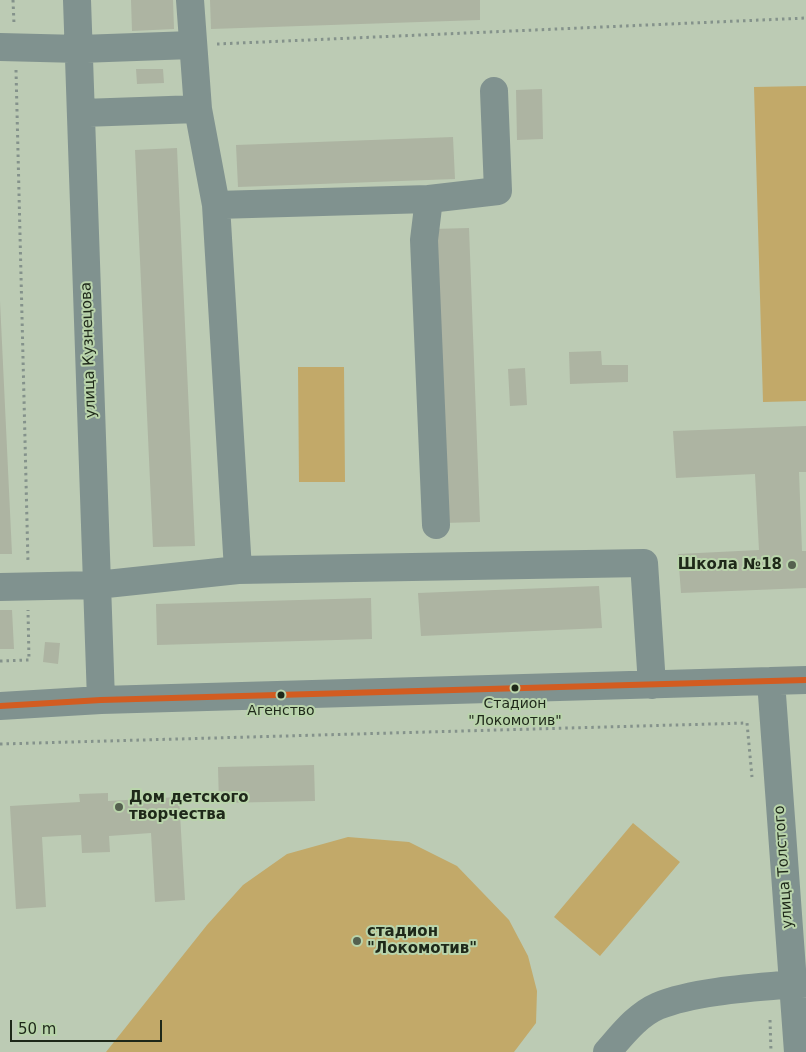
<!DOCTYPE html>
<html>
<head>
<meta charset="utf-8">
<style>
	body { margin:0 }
	#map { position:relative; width:806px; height:1052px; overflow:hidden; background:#bccbb4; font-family:"DejaVu Sans",sans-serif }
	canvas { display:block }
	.scale { position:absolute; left:10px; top:1020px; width:152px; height:22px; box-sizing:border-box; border:2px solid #1e2819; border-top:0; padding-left:6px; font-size:15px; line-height:18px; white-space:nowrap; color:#1e2819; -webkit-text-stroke:4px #b9d4ab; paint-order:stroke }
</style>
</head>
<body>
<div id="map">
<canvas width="806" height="1052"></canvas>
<div class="scale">50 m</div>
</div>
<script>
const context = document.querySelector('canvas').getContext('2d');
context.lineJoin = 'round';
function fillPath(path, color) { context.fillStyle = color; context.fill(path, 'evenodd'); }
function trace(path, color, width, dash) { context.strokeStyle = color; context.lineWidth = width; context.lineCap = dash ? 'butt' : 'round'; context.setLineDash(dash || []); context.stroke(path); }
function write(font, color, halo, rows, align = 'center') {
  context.font = font + ' "DejaVu Sans",sans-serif'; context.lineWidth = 4; context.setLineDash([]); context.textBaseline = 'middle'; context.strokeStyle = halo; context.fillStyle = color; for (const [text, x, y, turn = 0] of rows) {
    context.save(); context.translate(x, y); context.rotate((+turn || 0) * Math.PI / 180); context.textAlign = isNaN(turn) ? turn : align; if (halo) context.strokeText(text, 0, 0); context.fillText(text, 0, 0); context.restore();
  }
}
fillPath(new Path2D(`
	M806 86V401L763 402 754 87Z
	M298 367H344L345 482H299Z
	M633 823 680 862 600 956 554 917Z
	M348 837 409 842 457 866 509 920 528 956 537 991 536 1023 514 1052H106L207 925 243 885 287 854Z`), '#c2a969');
fillPath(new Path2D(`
	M131 0H173L174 29 132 31Z
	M210 0H480V20L211 29Z
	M136 69H163L164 83 137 84Z
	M542 89 543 139 517 140 516 90Z
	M453 137 455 179 238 187 236 145Z
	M177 148 195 546 153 547 135 150Z
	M469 228 480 522 443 523 433 229Z
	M0 301 12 554H0Z
	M601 351 602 365H628V382L570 384 569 352Z
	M525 368 527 405 510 406 508 369Z
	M806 426V472H799L802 551H806V588L681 593 678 554 759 550 755 474 676 478 673 431Z
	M599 586 602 628 421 636 418 593Z
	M371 598 372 639 157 645 156 604Z
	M0 610H12L14 649H0Z
	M45 642 60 643 58 664 43 662Z
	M314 765 315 801 219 803 218 767Z
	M108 793V801L179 797 185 900 155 902 151 833 109 836 110 852 82 853 81 835 42 837 46 907 16 909 10 806 80 802 79 794Z`), '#adb4a2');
trace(new Path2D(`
	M13 0 14 24
	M217 44 806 18
	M16 70 28 563
	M0 661 29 660 28 610
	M0 744 747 723 752 777
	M770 1020 771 1052`), '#84928b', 3, [2.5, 4]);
trace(new Path2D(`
	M77 0 101 700
	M190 0 198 109 216 205 429 199 424 240 436 525
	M0 47 80 49 192 45
	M82 113 198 109
	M429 199 498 191 494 91
	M238 570 644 563 652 685
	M0 587 97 585 238 570 216 205
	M771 681 798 1052
	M0 706 101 700 806 680
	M607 1052C622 1035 637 1015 658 1006 696 990 764 987 806 983`), '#80928f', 28);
trace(new Path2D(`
	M0 706 101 700 806 680`), '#d25c21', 6);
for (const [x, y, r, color] of [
	[792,565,5,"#55614f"],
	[515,688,4.5,"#1e2819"],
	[281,695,4.5,"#1e2819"],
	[119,807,5,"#55614f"],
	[357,941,5,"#55614f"]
]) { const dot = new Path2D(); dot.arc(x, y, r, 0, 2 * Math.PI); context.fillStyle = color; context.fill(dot); trace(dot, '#b9d4ab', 2); }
write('14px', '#1e2819', '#b9d4ab', [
	["Стадион",515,704],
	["\"Локомотив\"",515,721],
	["Агенство",281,711]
]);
write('15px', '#1e2819', '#b9d4ab', [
	["улица Кузнецова",89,350,-92],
	["улица Толстого",784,867,-94]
]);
write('bold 15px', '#1e2819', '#b9d4ab', [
	["Школа №18",782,565,"right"],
	["Дом детского",129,798],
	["творчества",129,815],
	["стадион",367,932],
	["\"Локомотив\"",367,949]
], 'left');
</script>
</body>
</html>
